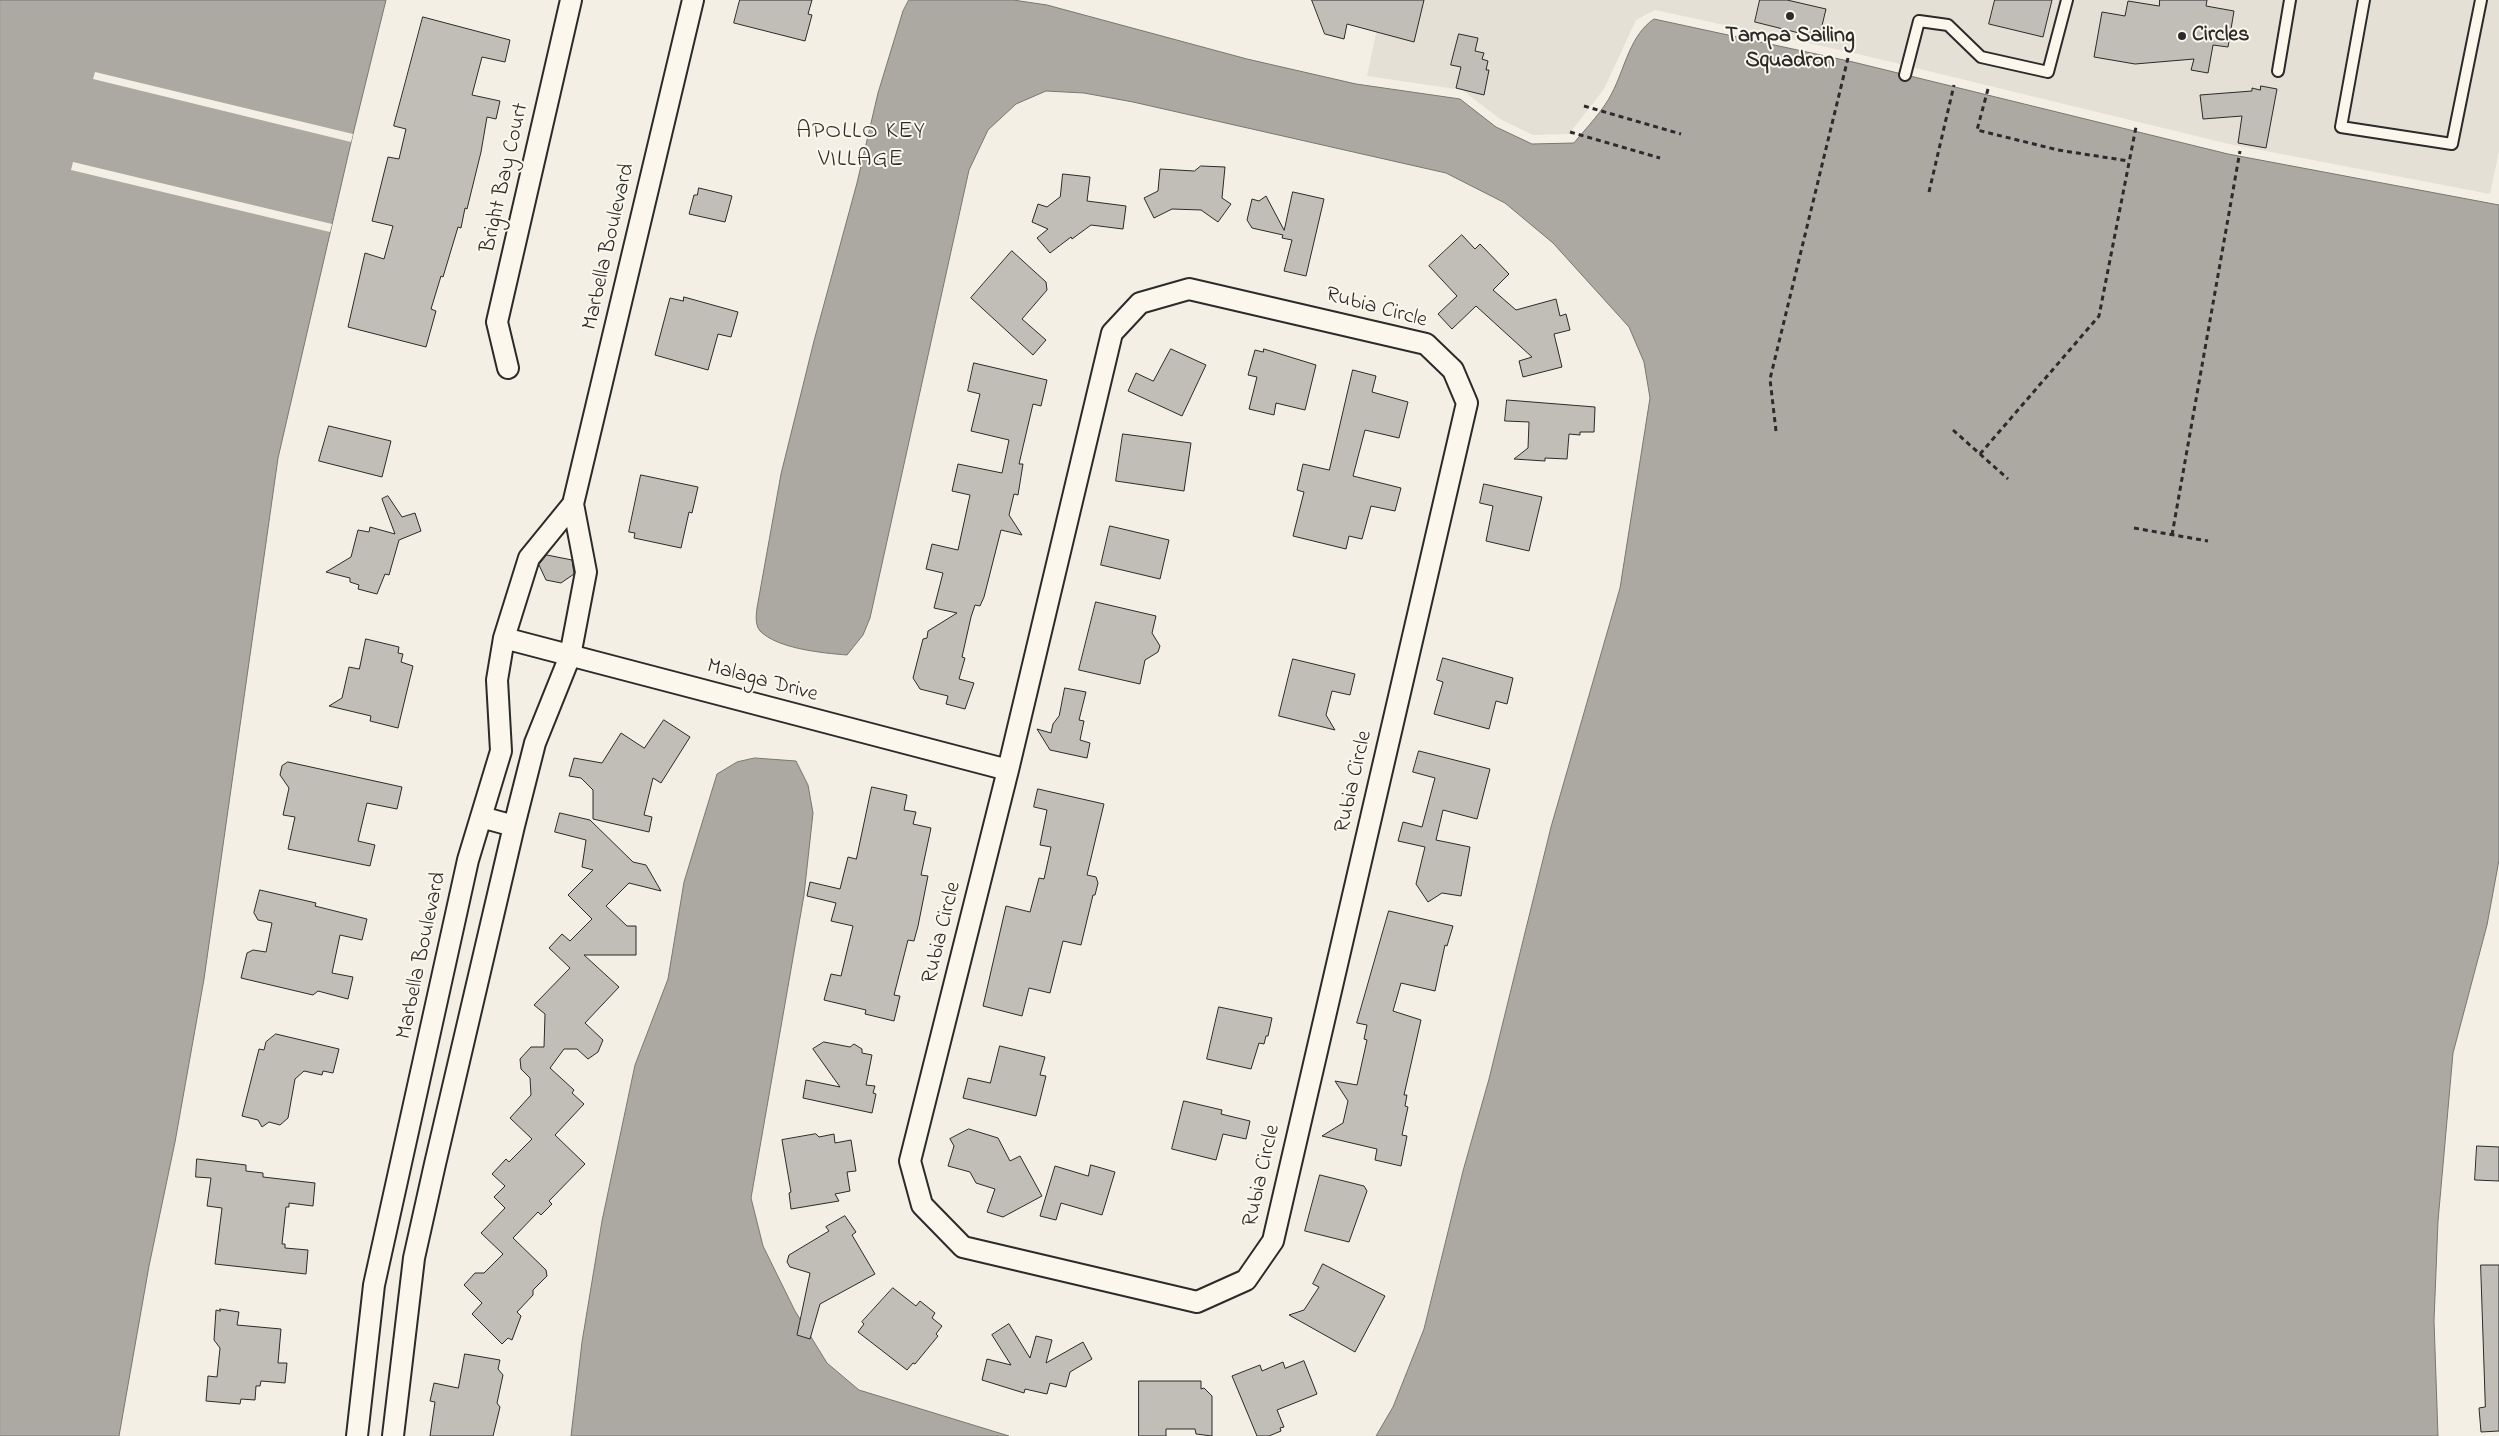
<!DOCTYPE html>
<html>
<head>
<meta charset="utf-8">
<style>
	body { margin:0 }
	canvas { display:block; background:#f3efe4 }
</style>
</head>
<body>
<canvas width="2499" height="1436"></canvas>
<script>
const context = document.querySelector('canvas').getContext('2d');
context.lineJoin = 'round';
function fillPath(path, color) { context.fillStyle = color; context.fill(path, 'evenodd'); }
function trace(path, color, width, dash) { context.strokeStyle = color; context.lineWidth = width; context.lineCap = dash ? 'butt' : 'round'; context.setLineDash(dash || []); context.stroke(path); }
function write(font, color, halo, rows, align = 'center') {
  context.font = font + ' "Indie Flower",sans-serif'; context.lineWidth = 4; context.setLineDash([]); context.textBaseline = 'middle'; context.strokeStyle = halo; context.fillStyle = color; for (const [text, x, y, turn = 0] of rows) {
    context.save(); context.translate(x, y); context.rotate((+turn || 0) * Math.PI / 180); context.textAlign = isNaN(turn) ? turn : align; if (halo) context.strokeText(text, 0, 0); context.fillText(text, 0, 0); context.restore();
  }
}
fillPath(new Path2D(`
	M1383 0H2499V151L2490 194 2229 144 1854 53 1655 10 1636 20 1604 89 1569 134 1533 135 1500 119 1462 90 1367 76Z`), '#e4e0d6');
const water = new Path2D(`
	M0 0H386L353 134 278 458 204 979 175 1142 149 1266 119 1436H0Z
	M909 0H1013L1047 5 1247 59 1356 84 1460 99 1496 127 1532 144 1574 143C1587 127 1603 111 1612 93 1625 68 1630 35 1654 19L1853 62 2228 154 2499 205V860L2487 925 2453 1053 2438 1221 2434 1321 2438 1436H1376L1393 1407 1424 1329 1463 1171 1489 1079 1551 827 1620 588 1650 398 1644 362 1629 327 1553 243 1505 203 1446 173 1133 102 1084 93 1046 91 1016 104 988 130 969 170 870 618 863 635 847 655C823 653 778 649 760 631 755 625 756 615 757 608L781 474 814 341 857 183 878 93 903 11Z
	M755 758 796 761 808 785 813 813 804 895 751 1198 763 1246 795 1311 827 1363 859 1390 1009 1436H571L582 1342 602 1221 635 1065 668 979 684 882 717 774 737 762Z`);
fillPath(water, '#aca9a2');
trace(water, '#787772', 1);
fillPath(new Path2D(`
	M95 72 353 134 351 142 93 79Z
	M73 162 332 224 330 232 71 170Z`), '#f3efe4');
const building = new Path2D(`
	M740 0H812L808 14 812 15 805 41 734 23Z
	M1312 0H1424L1414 42 1347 24 1344 39 1325 34Z
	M1760 0H1787L1826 9 1819 38 1755 22Z
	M1995 0H2052L2043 37 1989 24Z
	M2160 0H2207L2206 6 2234 11 2228 47 2213 45 2208 73 2191 70 2194 59 2135 64 2094 57 2102 12 2125 16 2128 1 2159 6Z
	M423 17 510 40 505 62 482 57 472 95 500 101 496 119 487 117 481 152 467 209 465 208 461 228 458 227 443 277 441 276 431 309 436 311 426 347 348 327 365 253 384 259 393 226 372 221 388 157 399 159 406 129 394 126Z
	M1459 34 1478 38 1475 51 1484 53 1482 59 1488 61 1486 70H1489L1484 95 1456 88 1461 67 1451 65Z
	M2261 86 2277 89 2266 148 2238 143 2242 116 2203 119 2200 95 2252 91V88L2260 90Z
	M1201 166 1225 167 1222 198 1231 204 1218 222 1201 210 1172 209 1154 218 1144 198 1158 191 1160 169 1194 171Z
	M1063 174 1090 177 1087 201 1126 206 1123 229 1091 225 1072 239 1071 237 1050 253 1037 238 1048 229 1032 222 1038 204 1047 207 1060 197Z
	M699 188 732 196 725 222 689 214 694 195H697Z
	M1293 192 1324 199 1306 276 1284 271 1292 240 1282 238 1283 235 1252 228 1247 220 1252 199 1259 201 1266 196 1284 230Z
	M1462 235 1475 249 1480 244 1509 274 1493 290 1516 310 1556 299 1560 316 1566 314 1570 330 1554 334 1562 367 1523 377 1519 361 1532 357 1476 306 1452 329 1438 314 1457 296 1429 266Z
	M1012 251 1046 282 1047 290 1022 319 1046 340 1033 355 971 298Z
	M684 297 738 312 731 337 718 334 708 370 655 355 670 298 683 301Z
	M1171 349 1206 365 1182 416 1128 391 1136 373 1153 381Z
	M1264 349 1316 365 1305 410 1276 403 1274 415 1249 409 1257 377 1248 375 1255 350 1263 352Z
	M974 363 1047 380 1041 406 1033 404 1019 464H1023L1018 495 1014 494 1009 515 1022 535 1001 530 984 597 980 606 975 605 971 617 962 657 965 658 959 679 974 683 965 709 946 704 948 696 920 689 913 678 923 639 927 638 928 631 957 613 934 608 943 573 926 569 932 544 958 550 970 495 952 491 958 464 1002 473 1009 440 971 431 980 394 968 391Z
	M1353 370 1376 376 1372 392 1408 402 1399 438 1365 430 1353 476 1401 488 1395 511 1371 506 1362 539 1349 536 1346 549 1293 536 1304 492 1297 490 1303 464 1329 470Z
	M1507 400 1595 407 1594 432H1580V435L1569 434 1567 459 1545 458V461L1514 459 1528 448 1529 422 1505 421Z
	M329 426 391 441 382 477 319 461Z
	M1123 434 1191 443 1184 491 1116 481Z
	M641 475 698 487 692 513 689 512 681 548 634 538 635 533 629 532Z
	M1484 484 1542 497 1529 551 1486 541 1493 506 1480 503Z
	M388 496 402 517 415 513 421 531 399 540 389 575 385 574 377 594 358 589 359 585 350 582V578L326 572 351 557 358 530 369 532 370 527 395 534 382 499Z
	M1110 526 1169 540 1160 579 1101 565Z
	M547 555 572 560 574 574 561 583 546 580 539 565Z
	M1096 602 1156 616 1152 633 1160 646 1158 652 1145 660 1140 684 1079 670Z
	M366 639 399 647 398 653 403 654 401 662 413 666 398 728 370 721 371 716 329 706 342 698 349 667 359 669Z
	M1443 658 1513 678 1507 704 1496 701 1489 729 1434 714 1443 682 1437 680Z
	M1293 659 1355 674 1350 695 1332 691 1326 715 1335 730 1279 716Z
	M1065 688 1086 692 1079 720 1084 721 1080 740 1090 743 1087 758 1050 750 1037 729 1051 733 1053 724 1059 716Z
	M664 720 690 737 661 783 653 778 644 815 652 817 649 832 593 819V790L581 778 569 776 574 758 602 763 621 733 644 748Z
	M1419 751 1490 769 1477 819 1443 810 1436 840 1470 847 1461 896 1442 893 1428 902 1416 884 1425 847 1398 841 1403 822 1422 827 1435 778 1413 772Z
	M288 762 402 787 397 809 367 803 358 841 375 845 370 866 288 849 295 817 283 815 289 788 280 775 282 766Z
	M872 787 907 795 904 810 916 812 913 824 931 828 921 875 928 876 918 926 914 941 908 940 894 995 900 996 894 1021 865 1014 866 1010 824 1000 831 974 841 976 853 926 831 921 836 903 807 896 810 882 840 889 848 857 856 859Z
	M1038 789 1104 804 1087 875 1096 877 1098 883 1095 895H1093L1081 945 1063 941 1050 993 1029 988 1022 1016 983 1006 1006 906 1030 912 1039 878 1044 879 1051 847 1040 845 1047 810 1034 807Z
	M560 813 590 820 633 862 646 865 661 891 629 883 606 906 627 926H636V955H584L619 987 585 1023 603 1040 598 1052 588 1059 577 1049H564L550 1068 574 1090 572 1093 584 1104 555 1135 585 1164 549 1201 552 1204 541 1215 538 1212 513 1238 546 1270 547 1276 533 1290V1295L517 1312 521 1316 512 1340 508 1338 502 1344 472 1314 482 1303 464 1285 475 1273H484L503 1254 481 1233 505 1208 494 1197 505 1186 492 1174 506 1159 509 1162 532 1139 510 1118 531 1095 530 1078 521 1069 520 1059 531 1047H544L545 1014 534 1005 570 968 549 948 562 934 570 941 592 919 568 895 593 870 582 867 586 840 555 832Z
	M260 890 316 903 315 906 367 919 362 940 340 935 332 973 353 977 348 999 318 991 313 995 241 978 247 953 253 950 266 952 272 923 258 920 254 913Z
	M1389 911 1453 926 1447 946 1445 945 1435 991 1401 983 1393 1011 1421 1020 1404 1095H1407L1405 1106 1408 1107 1402 1135 1407 1136 1401 1166 1375 1160 1377 1149 1322 1136 1343 1123 1348 1101 1335 1081 1357 1085 1367 1040 1364 1039 1367 1025 1357 1023Z
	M1219 1007 1272 1018 1268 1036H1266L1264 1044 1259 1043 1251 1069 1207 1059Z
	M276 1034 339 1049 333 1073 323 1071 322 1075 304 1071 295 1079 288 1118 280 1125 269 1122 262 1127 258 1120 242 1116 259 1049 264 1050 266 1042Z
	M824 1042 850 1047 854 1044 862 1049V1053L872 1055 866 1085 875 1086 873 1093 876 1094 872 1113 803 1098 806 1080 840 1087 813 1049Z
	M1000 1046 1045 1057 1040 1075 1046 1076 1036 1116 963 1098 968 1078 990 1083Z
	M1184 1101 1222 1110 1221 1114 1250 1121 1246 1139 1223 1134 1216 1160 1172 1149Z
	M969 1129 998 1138 1010 1161 1020 1156 1042 1196 1003 1217 987 1212 995 1189 976 1183 970 1172 948 1166 954 1146 950 1139Z
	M816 1134 819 1137 834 1134 835 1143 851 1140 856 1171 847 1172 850 1191 835 1194 839 1201 791 1209 789 1193 791 1192 782 1140Z
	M2477 1146 2499 1147V1181L2475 1180Z
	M197 1159 246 1165V1171L263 1173V1177L315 1183 313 1206 289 1203V1207H286L282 1244H285V1248L308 1250 306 1274 215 1264 222 1208 207 1206 211 1178 196 1177Z
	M1091 1165 1115 1172 1102 1215 1061 1203 1056 1220 1040 1216 1055 1166 1088 1176Z
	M1320 1175 1364 1186 1367 1191 1349 1242 1305 1231Z
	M845 1216 856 1232 852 1235 875 1274 820 1304 810 1339 797 1335 810 1273 790 1267 787 1262 789 1255 829 1231 826 1227Z
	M1323 1264 1385 1296 1355 1352 1289 1315 1304 1310 1319 1287 1313 1284Z
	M2481 1265H2499V1431L2481 1432 2479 1408 2485 1407Z
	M893 1288 916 1306 920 1301 935 1313 932 1318 942 1326 936 1334 938 1336 915 1364 913 1363 907 1370 858 1332 864 1324 862 1322Z
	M220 1309 239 1312 237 1325 281 1329 278 1363H287L285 1383 261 1381 260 1386H256L255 1400 241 1399 240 1404 206 1401 208 1376 217 1377 220 1348 214 1340 216 1310 220 1311Z
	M1009 1324 1030 1358 1036 1336 1052 1340 1046 1363 1083 1342 1092 1359 1070 1372 1066 1387 1050 1383 1047 1394 1025 1389 1024 1393 982 1380 987 1359 1011 1365 992 1335Z
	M465 1354 500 1360 498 1369 503 1375 497 1403 500 1407 493 1436H430L435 1402 430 1401 434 1383 458 1388Z
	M1304 1361 1317 1394 1277 1410 1284 1427 1280 1428 1281 1431 1269 1436H1257L1232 1376 1260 1365 1262 1371 1283 1362 1285 1368Z
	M1139 1381H1201V1389L1204 1388 1212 1396V1436L1196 1434 1195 1429H1166V1436H1139Z`);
fillPath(building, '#c0beb6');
trace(building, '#2b2b2b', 1);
const lane = new Path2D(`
	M2364 0 2341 127 2452 144 2481 0
	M2278 71 2290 0
	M1905 75 1919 21 1948 25 1981 57 2048 72 2067 0`);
const street = new Path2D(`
	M1189 289 1426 344 1453 370 1467 403 1273 1241 1246 1280 1197 1302 963 1247 922 1205 910 1161 1008 770 1112 333 1140 303Z
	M508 368 497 322 571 0
	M504 638 1008 770
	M481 817 514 826
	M357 1436 374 1285 468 860 501 751 497 680 504 638 529 558 573 504
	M393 1436 414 1258 435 1164 514 826 535 743 570 656 586 572 573 504 693 0`);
trace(lane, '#2b2b2b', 14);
trace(street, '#2b2b2b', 24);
trace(new Path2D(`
	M1988 89 1977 130 2058 150 2129 161
	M1584 106 1681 134
	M1570 132 1660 158
	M1929 192 1954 85
	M1953 430 2008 479
	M1776 431 1770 379 1848 58
	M1980 454 2099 316 2136 127
	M2134 528 2208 541
	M2172 535 2240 151`), '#2b2b2b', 3, [5, 4]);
trace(lane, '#fbf7ec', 10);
trace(street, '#fbf7ec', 20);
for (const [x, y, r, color] of [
	[1790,16,5,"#2b2b2b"],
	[2182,36,5,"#2b2b2b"]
]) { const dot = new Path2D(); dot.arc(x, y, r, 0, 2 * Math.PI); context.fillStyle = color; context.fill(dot); trace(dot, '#fbf7ec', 2); }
write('bold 22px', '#2b2b2b', '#fbf7ec', [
	["Circles",2192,36],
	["Tampa Sailing",1790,37,"center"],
	["Squadron",1790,62,"center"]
], 'left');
write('22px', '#2b2b2b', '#fbf7ec', [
	["Bright Bay Court",506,178,-77],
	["Marbella Boulevard",610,247,-77],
	["Rubia Circle",1376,309,15],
	["Malaga Drive",762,682,15],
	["Rubia Circle",1355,782,-77],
	["Rubia Circle",943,933,-76],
	["Marbella Boulevard",423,956,-78],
	["Rubia Circle",1263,1176,-77]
]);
context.letterSpacing = '1px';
write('24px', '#2b2b2b', '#fbf7ec', [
	["APOLLO KEY",861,133],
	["VILLAGE",861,161]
]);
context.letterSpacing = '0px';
</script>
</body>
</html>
